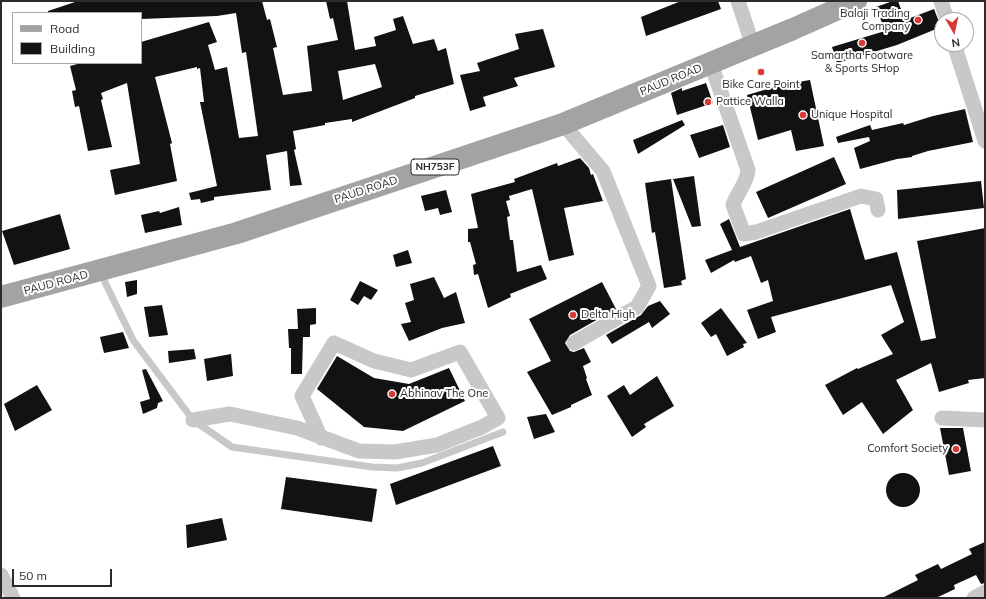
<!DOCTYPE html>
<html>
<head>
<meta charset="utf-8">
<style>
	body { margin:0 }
	#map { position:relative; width:986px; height:599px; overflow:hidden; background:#fff; font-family:Mulish,sans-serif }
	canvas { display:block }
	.frame { position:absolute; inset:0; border:2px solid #2b2b2b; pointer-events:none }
	.legend { position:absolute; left:12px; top:12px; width:130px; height:52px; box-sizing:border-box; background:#fff; border:1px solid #aaa; margin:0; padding:5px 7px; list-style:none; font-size:12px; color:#2b2b2b }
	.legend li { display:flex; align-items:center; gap:8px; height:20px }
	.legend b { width:20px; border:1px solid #aaa }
	.north { position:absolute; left:934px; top:12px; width:40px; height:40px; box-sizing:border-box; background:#fff; border:1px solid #aaa; border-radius:50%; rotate:171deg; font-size:11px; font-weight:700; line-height:16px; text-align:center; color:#2b2b2b }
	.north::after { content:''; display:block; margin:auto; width:14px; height:18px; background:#d83a38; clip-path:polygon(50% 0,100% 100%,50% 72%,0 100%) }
	.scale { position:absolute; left:12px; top:569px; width:100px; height:18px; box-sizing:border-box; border:2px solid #2b2b2b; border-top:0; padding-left:5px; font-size:12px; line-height:14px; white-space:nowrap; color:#2b2b2b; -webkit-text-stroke:3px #fff; paint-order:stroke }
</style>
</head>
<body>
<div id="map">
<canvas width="986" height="599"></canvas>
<div class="frame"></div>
<ul class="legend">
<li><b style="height:5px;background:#a3a3a3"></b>Road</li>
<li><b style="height:11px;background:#121212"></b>Building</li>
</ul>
<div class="north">N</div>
<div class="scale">50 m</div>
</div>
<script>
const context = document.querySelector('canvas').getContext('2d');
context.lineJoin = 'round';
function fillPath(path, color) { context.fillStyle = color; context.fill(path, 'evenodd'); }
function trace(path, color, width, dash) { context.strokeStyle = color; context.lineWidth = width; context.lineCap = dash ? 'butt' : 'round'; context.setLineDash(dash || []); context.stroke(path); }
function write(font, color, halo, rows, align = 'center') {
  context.font = font + ' Mulish,sans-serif'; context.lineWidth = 4; context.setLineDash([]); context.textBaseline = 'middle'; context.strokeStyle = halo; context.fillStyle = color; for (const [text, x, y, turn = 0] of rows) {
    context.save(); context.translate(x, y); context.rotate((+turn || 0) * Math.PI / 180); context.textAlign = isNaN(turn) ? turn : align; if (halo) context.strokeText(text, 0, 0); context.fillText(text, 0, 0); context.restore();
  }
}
fillPath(new Path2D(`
	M78 1H262L267 20 270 19 277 47 273 48 283 95 312 91 307 46 338 40 333 18 330 19 326 1H347L355 50 376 46 374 37 396 30 393 19 403 16 413 44 434 39 438 51 446 48 454 84 415 96V98L352 122V119L325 123V125L293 131 296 149 294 150 302 185 290 186 287 151 266 155 271 190 214 197V200L201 203 200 199 191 200 189 193 217 186 200 102H204L200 68 197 69V67L155 77 172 143 170 144 177 181 115 195 110 170 140 164 127 83 101 93 103 99 101 100 112 147 88 151 79 106 75 107 72 91 76 90 70 66 81 63H141V42L209 22 217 42 208 45 215 70 227 67 239 138 258 136 246 52 242 53 236 13 217 16 141 19V13H48V11ZM375 64 382 87 343 100 338 71Z
	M681 1H718L721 9 646 36 641 17Z
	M893 1H898L905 20 934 9 941 27 897 45 837 63 832 47 885 31 876 7Z
	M543 29 555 67 514 78 518 86 483 97 486 106 470 111 460 75 480 71 477 63 519 49 515 34Z
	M810 80 824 146 796 151 791 130 758 140 747 95 781 85Z
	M706 83 713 103 677 115 671 93 682 88V91Z
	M965 109 973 142 928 151 912 156V157L897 159 860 169 854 148 870 141 869 137 838 143 836 137 870 125 872 130 903 123 904 125 933 116Z
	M682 120 685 125 638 154 633 140Z
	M723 125 730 147 699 158 690 135Z
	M834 157 846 184 768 218 756 192Z
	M580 158 589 168 591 175 593 174 603 201 564 208 574 255 549 261 532 189 509 196 510 200 506 201 510 216 507 217 510 240H513L517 272 541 265 547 279 510 294 511 297 488 308 478 274 474 275 473 265 476 264 470 242H468V229L478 228 471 194 515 182 514 179 557 163 558 166Z
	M694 176 701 226 692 227 673 179Z
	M671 179 686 279 681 281 682 285 664 288 655 232 652 233 645 183Z
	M981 181 984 208 898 219 897 190Z
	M446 190 452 212 440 215 438 208 425 211 421 196Z
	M179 207 182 225 145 233 141 215 159 211 160 213Z
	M850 209 865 260 897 252 921 341 936 338 917 241 985 228V378L968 380 969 383 939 392 931 363 896 380 913 410 883 434 862 402 843 415 825 385 857 368 858 369 893 354 881 335 904 322 891 285 771 317 776 332 758 339 747 310 773 301 768 280 761 283 751 256 735 262 734 260 711 273 705 260 732 250 720 224 729 219 740 247Z
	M60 214 70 249 14 265 2 231Z
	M408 250 412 263 396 267 393 255Z
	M434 277 444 298 456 292 465 323 442 328 409 341 401 324 411 322 405 303 414 300 410 284Z
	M137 280V294L127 297 125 282Z
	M360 281 378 290 371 300 364 296 358 305 350 300Z
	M602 282 616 309 570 335 565 343 570 351 574 352 584 348 591 362 583 366 587 378 586 379 592 395 571 405V407L552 415 527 372 551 361 529 319Z
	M660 301 670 314 652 328 649 322 612 344 606 335 641 315 648 306Z
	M162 305 168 335 149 337 144 307Z
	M316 308V324L310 325V337H303L302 374H291V348H289L288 329H298L297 309Z
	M721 308 747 343 743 344 744 347 727 356 716 334 711 337 701 323Z
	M123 332 129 348 104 353 100 337Z
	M194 349 196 359 169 363 168 351Z
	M231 354 233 376 207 381 204 359Z
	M337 356 374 378 409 384 449 368 465 401 403 431 364 427 317 389Z
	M146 369 163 401 158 403 157 408 143 414 140 402 150 399 142 370Z
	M657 376 674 406 644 424 646 427 632 437 607 396 624 385 630 395Z
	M37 385 52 410 15 431 4 404Z
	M546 414 555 432 534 439 527 417Z
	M940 428H963L971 471 949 475Z
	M493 446 501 466 396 505 390 484Z
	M886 490a17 17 0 1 1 34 0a17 17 0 1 1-34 0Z
	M286 477 377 489 372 522 281 509Z
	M222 518 227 540 187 548 186 525Z
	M985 542V583L981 584 976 575 954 585 955 589 936 598H882L918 580 915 575 938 564 941 569 972 554 969 549Z`), '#121212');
trace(new Path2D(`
	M100 272 133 340 193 420 232 447 372 467 397 468 422 463 503 432`), '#c8c8c8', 7);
trace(new Path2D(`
	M738 1 753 46
	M941 1 947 20
	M954 44 985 141
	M711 64 748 170C747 184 737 192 733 205L744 234 756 232 861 196 876 199 878 210
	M563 124 603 171 649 286 637 307 574 343
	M942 418 985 420
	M193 420 230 414 297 428 359 451 395 452 437 445 482 427 498 418 460 352 411 370 374 361 334 343 302 396 321 438
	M1 575 13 598
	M974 598 985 592`), '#c8c8c8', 15);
trace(new Path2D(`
	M1 297 237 233 563 124 793 29 856 1`), '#a3a3a3', 22);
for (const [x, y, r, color] of [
	[918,20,4,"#d83a38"],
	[862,43,4,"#d83a38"],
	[761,72,4,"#d83a38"],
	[708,102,4,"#d83a38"],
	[803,115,4,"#d83a38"],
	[573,315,4,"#d83a38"],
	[392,394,4,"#d83a38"],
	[956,449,4,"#d83a38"]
]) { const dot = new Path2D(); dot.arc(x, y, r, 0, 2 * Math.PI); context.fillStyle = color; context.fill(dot); trace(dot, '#fff', 1.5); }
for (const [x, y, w] of [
	[435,167,48]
]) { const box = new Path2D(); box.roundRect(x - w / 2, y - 8, w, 16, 3); context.fillStyle = '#fff'; context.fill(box); trace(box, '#2b2b2b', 1); }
write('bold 10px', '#2b2b2b', null, [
	["NH753F",435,167]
]);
write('11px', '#2b2b2b', '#fff', [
	["Balaji Trading",910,14,"right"],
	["Company",910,27,"right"],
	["Samartha Footware",862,56,"center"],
	["& Sports SHop",862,69,"center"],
	["Bike Care Point",761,85,"center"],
	["Pattice Walla",716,102],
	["Unique Hospital",811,115],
	["Delta High",581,315],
	["Abhinav The One",400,394],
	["Comfort Society",948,449,"right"]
], 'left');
write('11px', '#2b2b2b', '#fff', [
	["PAUD ROAD",671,80,-22],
	["PAUD ROAD",366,190,-18],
	["PAUD ROAD",56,283,-15]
]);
</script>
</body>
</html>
